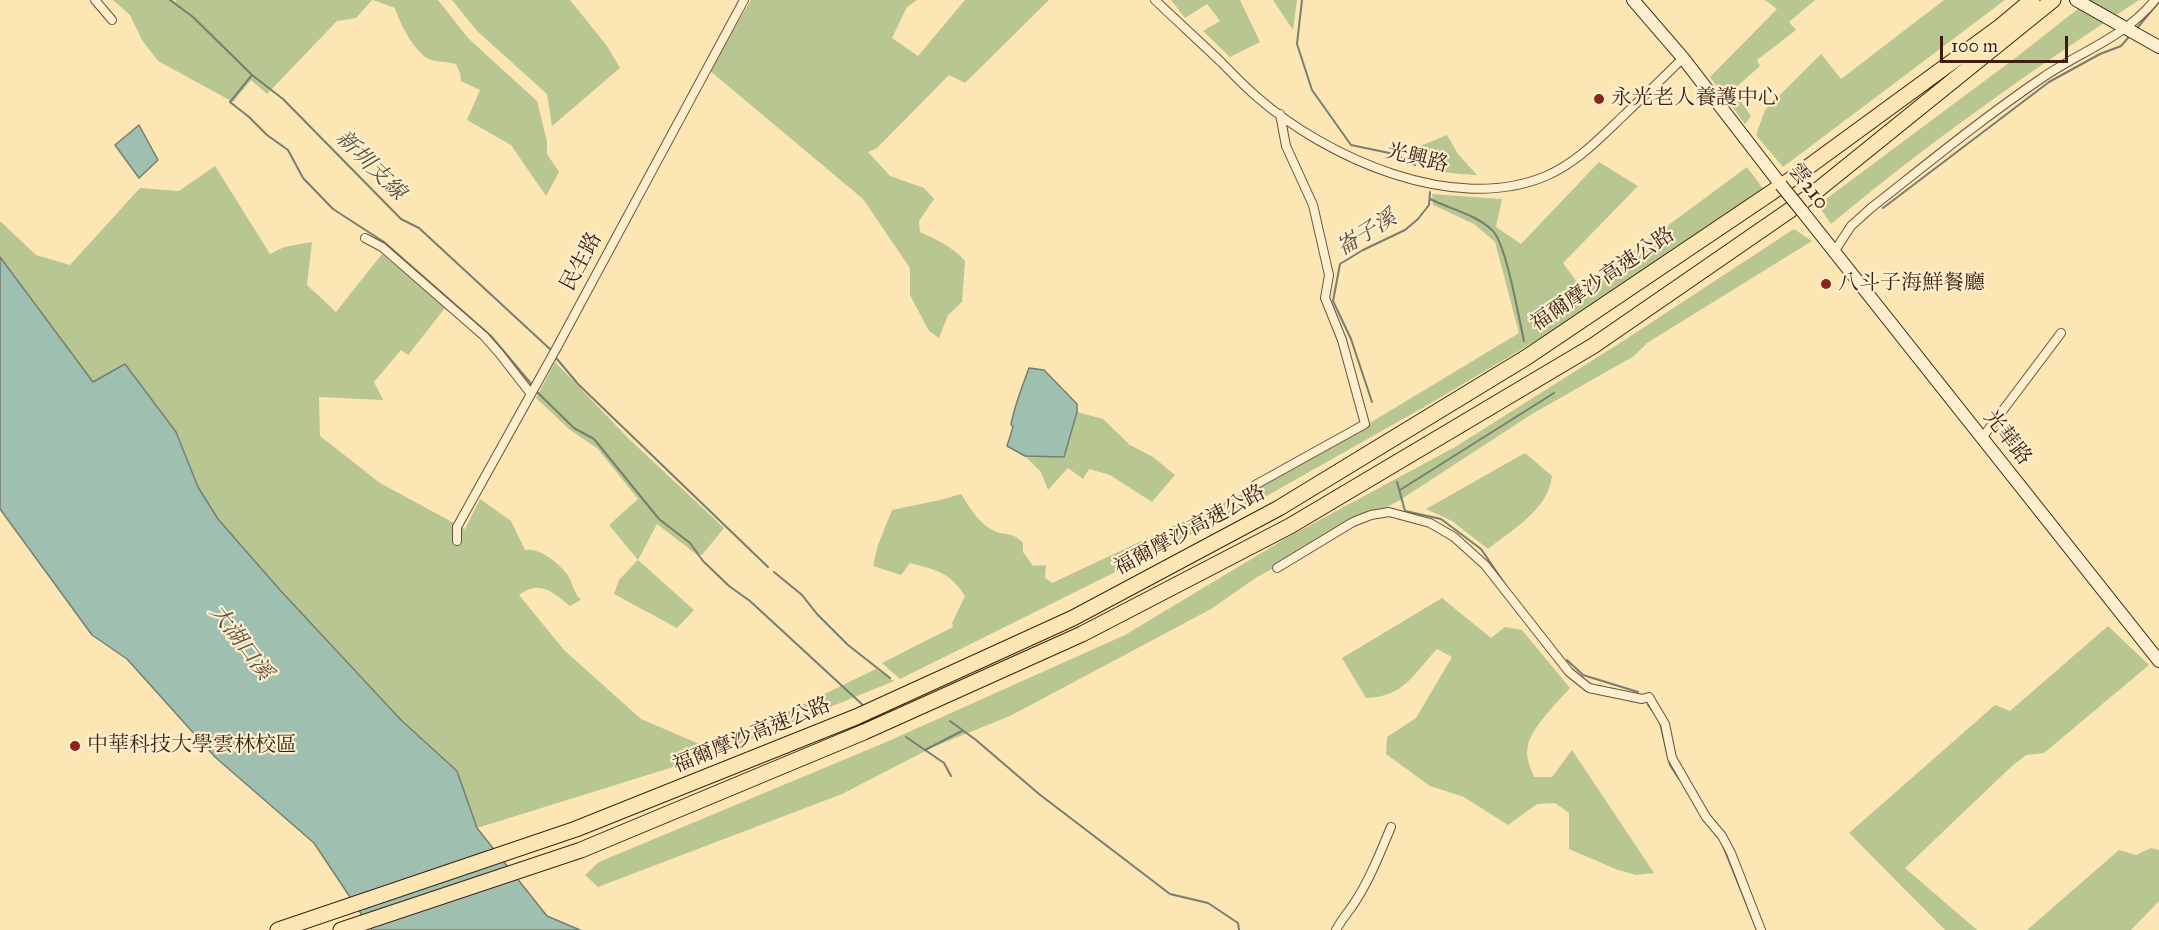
<!DOCTYPE html>
<html>
<head>
<meta charset="utf-8">
<style>
	body { margin:0 }
	#map { position:relative; width:2159px; height:930px; overflow:hidden; background:#fce6b4; font-family:"IM FELL Great Primer",serif }
	canvas { display:block }
	.scale { position:absolute; left:1940px; top:36px; width:128px; height:27px; box-sizing:border-box; border:3px solid #3c1f11; border-top:0; padding-left:8px; font-size:18px; line-height:21px; white-space:nowrap; color:#3c1f11; -webkit-text-stroke:4px #fdefce; paint-order:stroke }
</style>
</head>
<body>
<div id="map">
<canvas width="2159" height="930"></canvas>
<div class="scale">100 m</div>
</div>
<script>
const context = document.querySelector('canvas').getContext('2d');
context.lineJoin = 'round';
function fillPath(path, color) { context.fillStyle = color; context.fill(path, 'evenodd'); }
function trace(path, color, width, dash) { context.strokeStyle = color; context.lineWidth = width; context.lineCap = dash ? 'butt' : 'round'; context.setLineDash(dash || []); context.stroke(path); }
function write(font, color, halo, rows, align = 'center') {
  context.font = font + ' "IM FELL Great Primer","Noto Serif TC",serif'; context.lineWidth = 4.5; context.setLineDash([]); context.textBaseline = 'middle'; context.strokeStyle = halo; context.fillStyle = color; for (const [text, x, y, turn = 0] of rows) {
    context.save(); context.translate(x, y); context.rotate((+turn || 0) * Math.PI / 180); context.textAlign = isNaN(turn) ? turn : align; if (halo) context.strokeText(text, 0, 0); context.fillText(text, 0, 0); context.restore();
  }
}
fillPath(new Path2D(`
	M113 0H173L175 2 177 0H372L356 18 337 21 267 94 251 80 233 102 158 61 142 40 130 15Z
	M373 0H438L468 38 537 101 547 142V154L559 172 546 196 511 145 467 120 480 90 461 81 460 73 456 64C448 62 439 62 431 60 415 54 400 24 395 8Z
	M452 0H570L607 46 620 68 552 126 547 94 477 31Z
	M751 0H917L907 7 892 38 918 56 965 0H1049L965 83 949 75 877 148 868 152 890 176 924 188 934 199 919 221 920 232C937 240 953 247 965 261L962 302 948 315 939 338 929 331 910 295V268L863 199 709 70Z
	M1171 0H1240L1260 42 1230 57 1203 31 1220 21 1207 4 1185 18Z
	M1273 0H1297L1293 30Z
	M1765 0H1815L1789 22 1796 30 1757 60 1760 66 1733 90 1751 116 1745 124 1710 77 1777 9Z
	M1944 0H2005L1783 167 1756 135 1765 110 1821 54 1841 79Z
	M2089 0H2139C2033 69 1929 142 1831 224L1818 205 2018 56Z
	M1447 135 1458 154 1477 175C1445 173 1430 173 1403 153Z
	M1599 162 1638 186 1563 263 1582 289 1747 167 1764 190 1569 321 1426 406 1263 498 1260 486 1373 421 1519 333 1495 242 1474 224 1433 205 1432 194 1502 199 1496 227 1521 244Z
	M215 166 270 254 284 247 312 242 307 285 336 312 382 254 445 308 408 355 401 350 374 382 383 400 319 397 320 436 380 483 465 529 480 499 511 521 525 550C540 548 557 562 567 574 573 582 573 593 581 600L570 606C553 592 539 579 519 595L564 650 641 719 711 749 876 669 894 681 715 754 477 828 457 771 401 720 280 590 218 519 198 487 176 432 125 364 93 382 0 257V221L36 255 70 265 140 188 179 191Z
	M1794 229 1812 241 1647 343 1634 356 1532 414 1400 500 1257 577 1211 609 1010 716 933 747 842 794 598 887 585 875 599 862 884 743 1125 635 1288 537 1455 447 1620 343Z
	M555 362 628 438 724 528 702 555 696 554 657 524 638 560 694 610 677 628 614 594 619 580 638 560 609 525 638 499 598 449 569 429 536 398Z
	M1077 412 1103 419 1130 445 1153 457 1175 475 1152 502 1110 475 1089 469 1083 479 1068 468 1048 490 1041 472 1025 456 1064 457Z
	M1525 453 1552 476C1548 510 1513 529 1488 549L1452 521 1426 509Z
	M1244 493 1248 506 900 679 882 663 953 627 952 623 965 596C950 572 936 570 910 563L901 575 873 566 878 545 892 510 940 500 961 494C971 509 979 525 997 532 1009 536 1013 532 1023 543V552L1033 566 1046 565 1045 578 1052 583Z
	M1442 598 1491 638 1505 627 1522 630 1570 688C1559 700 1531 729 1528 745 1525 756 1530 767 1534 777H1552L1572 750 1654 873 1636 875 1618 870 1569 849V813L1555 803 1537 804 1508 825 1464 797 1430 786 1386 754 1387 737 1416 718 1452 657 1437 649C1413 675 1403 697 1366 698L1342 658Z
	M2108 626 2149 665 2044 753 2026 755 2012 766 1905 868 1977 930H1945L1849 833 1995 705 2010 711Z
	M2151 848 2159 850V901L2131 930H2027L2119 850 2136 855Z`), '#b8c692');
const water = new Path2D(`
	M139 125 158 160 139 178 115 145Z
	M0 257 93 382 125 364 176 432 198 487 218 519 280 590 401 720 457 771 477 828 547 916 580 930H372L314 843 215 757 127 659 92 635 0 509Z
	M1029 368 1044 370 1077 404V412L1064 457 1025 456 1007 446 1013 427 1011 424C1015 404 1022 387 1029 368Z`);
fillPath(water, '#9fbfb0');
trace(water, '#777f70', 1.5);
trace(new Path2D(`
	M170 0 193 17 252 75 283 99 401 219 419 228 551 350
	M1302 0 1297 44 1312 90 1351 145 1394 154 1415 165
	M2138 27 2159 2
	M252 75 230 102 249 117 267 135 288 150 303 178 333 209 384 242 491 336 533 386
	M1430 199C1450 209 1475 214 1492 230 1506 242 1519 319 1524 341
	M1883 208 2049 82 2100 54 2121 46 2128 38
	M557 359 578 384 768 567
	M536 391 574 428 594 439 659 519 690 543 703 561 729 586 750 601 865 707
	M1372 402 1351 339 1333 301 1340 264 1363 250 1405 230 1418 219 1429 205 1430 192
	M1397 482 1405 511 1441 519 1481 549 1505 584
	M1400 490 1554 393
	M774 572 802 595 817 614 848 645 890 678
	M1567 660 1583 675 1638 692
	M1648 705 1654 713
	M950 721 976 740 1039 794 1170 894 1208 903 1238 923 1239 930
	M1660 723 1670 765 1679 779
	M906 737 944 763 951 776
	M925 750 962 731
	M1723 846 1757 930`), '#777f70', 2);
const street = new Path2D(`
	M95 0 112 20
	M1155 0C1177 21 1199 41 1221 62 1233 74 1244 86 1257 97 1327 158 1454 215 1546 176 1576 163 1598 140 1621 118 1642 98 1663 78 1683 58
	M365 238 382 247 484 336 499 353 531 394
	M1834 252 1851 226 1871 208C1927 164 1983 118 2042 78 2081 51 2124 38 2155 0
	M1982 438 2061 333
	M1255 485 1365 424 1342 340 1325 298 1329 275 1313 205 1286 146 1280 114
	M457 541V527L556 349 744 0
	M1277 568 1353 522 1371 515 1389 512 1430 523 1454 537 1485 565 1569 672 1589 688 1642 699 1649 697 1665 724 1672 758 1706 817 1722 836 1731 853 1761 930
	M1336 930C1343 917 1348 913 1355 902 1370 879 1380 853 1391 827`);
const secondary = new Path2D(`
	M1633 0 1683 58 1781 185
	M2076 0 2159 47
	M1802 211 2159 661`);
const highway = new Path2D(`
	M278 930 576 829 856 717 1073 618 1279 508 1527 357 1793 178 2001 26 2032 0
	M341 930 581 850 864 732 1082 634 1290 526 1593 346 1809 197 2053 0`);
trace(street, '#6c513a', 10);
trace(secondary, '#3c1f11', 14);
trace(highway, '#3c1f11', 17);
trace(street, '#fdefce', 8);
trace(secondary, '#fdefce', 12);
trace(highway, '#fce6b4', 15);
const secondaryBridge = new Path2D(`
	M1781 185 1802 211`);
trace(secondaryBridge, '#3c1f11', 14, []);
trace(secondaryBridge, '#fdefce', 12);
for (const [x, y, r, color] of [
	[1599,99,6,"#8f2418"],
	[1826,284,6,"#8f2418"],
	[75,746,6,"#8f2418"]
]) { const dot = new Path2D(); dot.arc(x, y, r, 0, 2 * Math.PI); context.fillStyle = color; context.fill(dot); trace(dot, '#fdefce', 2); }
write('21px', '#3c1f11', '#fdefce', [
	["永光老人養護中心",1611,99],
	["八斗子海鮮餐廳",1838,284],
	["中華科技大學雲林校區",87,746]
], 'left');
write('21px', '#3c1f11', '#fdefce', [
	["光興路",1417,159,14],
	["雲210",1808,187,52],
	["民生路",582,262,-62],
	["福爾摩沙高速公路",1603,280,-34],
	["光華路",2007,438,52],
	["福爾摩沙高速公路",1190,531,-28],
	["福爾摩沙高速公路",752,736,-22]
]);
write('italic 22px', '#5a4f41', '#fdefce', [
	["新圳支線",370,166,45],
	["崙子溪",1367,234,-32],
	["大湖口溪",240,643,53]
]);
</script>
</body>
</html>
